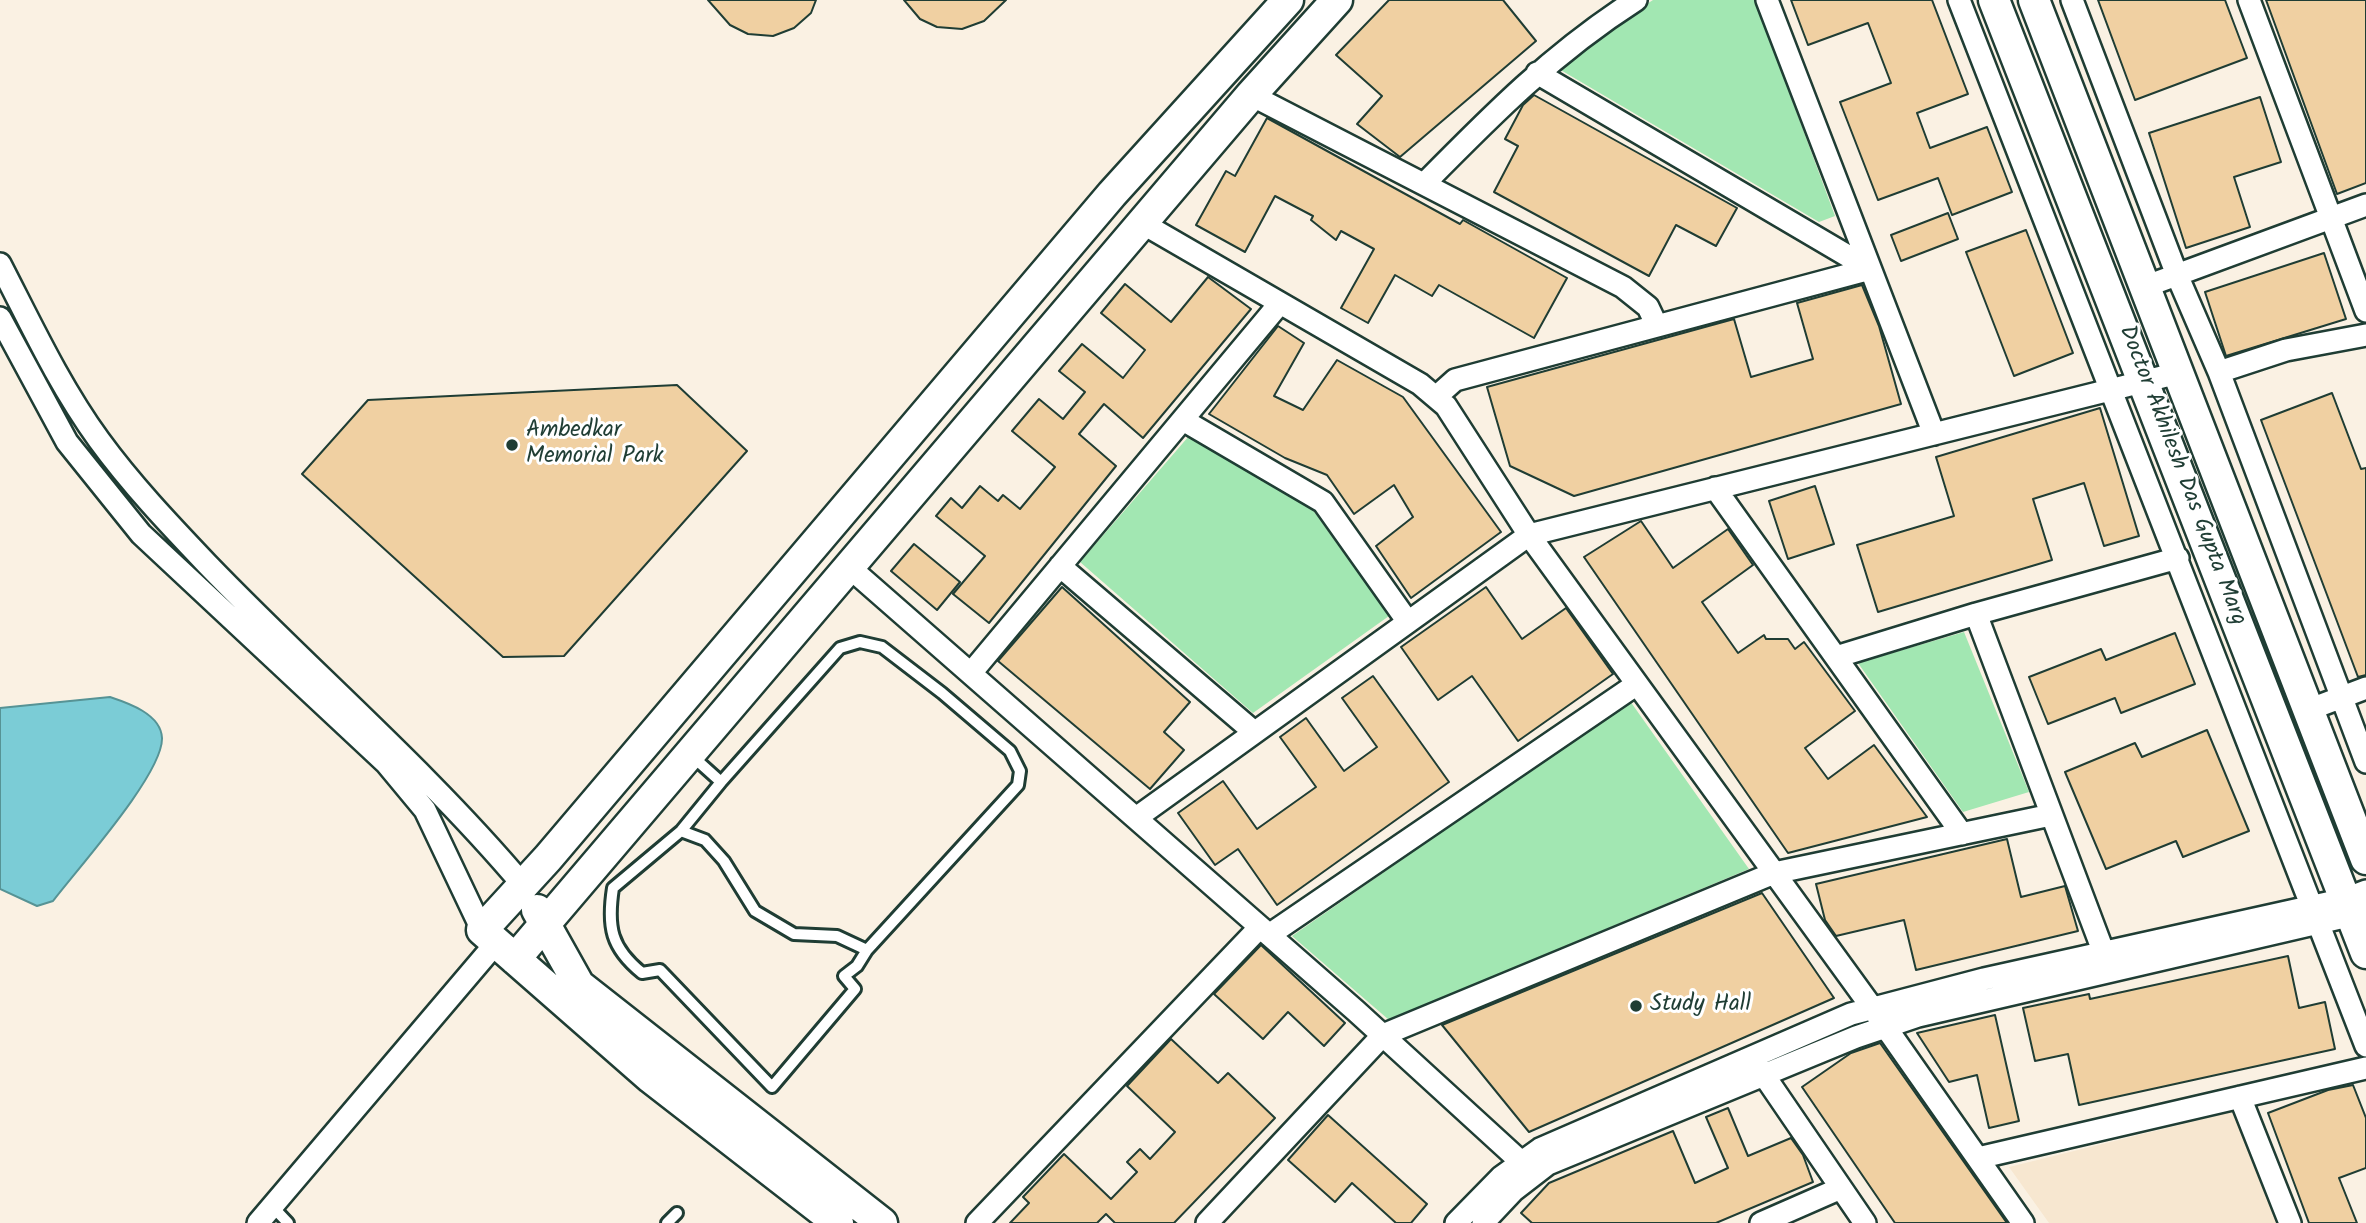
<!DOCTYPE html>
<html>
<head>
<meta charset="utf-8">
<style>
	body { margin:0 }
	canvas { display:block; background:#faf1e3 }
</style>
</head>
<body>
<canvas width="2366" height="1223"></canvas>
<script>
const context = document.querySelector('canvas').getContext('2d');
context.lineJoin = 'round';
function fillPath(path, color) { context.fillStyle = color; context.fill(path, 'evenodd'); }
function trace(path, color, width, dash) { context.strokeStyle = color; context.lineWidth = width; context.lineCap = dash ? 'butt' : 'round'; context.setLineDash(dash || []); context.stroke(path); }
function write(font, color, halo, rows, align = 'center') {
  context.font = font + ' Kalam,sans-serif'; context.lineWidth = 6; context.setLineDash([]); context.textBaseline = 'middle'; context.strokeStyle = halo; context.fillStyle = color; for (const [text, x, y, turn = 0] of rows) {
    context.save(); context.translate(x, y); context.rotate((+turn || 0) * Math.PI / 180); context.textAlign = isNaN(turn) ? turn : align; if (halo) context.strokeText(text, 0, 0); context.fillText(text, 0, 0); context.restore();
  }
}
fillPath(new Path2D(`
	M2236 1111 2279 1223H2049L2009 1167Z`), '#f7e7d0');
fillPath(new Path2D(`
	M1653 0H1755L1835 216 1819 222 1559 69 1596 37Z
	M1189 436 1310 506 1389 616 1253 713 1080 562Z
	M1964 632 2029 792 1963 812 1858 663Z
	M1630 701 1749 869 1389 1020 1292 936Z`), '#a2e7b2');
const water = new Path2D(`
	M110 697C128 703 161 714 162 738 163 774 78 868 53 901L37 906 0 889V708Z`);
fillPath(water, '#7bccd6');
trace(water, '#569395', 2);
const building = new Path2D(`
	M708 0H816L811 13 794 28 773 36 748 34 730 25Z
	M904 0H1006L984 21 962 29 937 27 920 19Z
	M1389 0H1503L1536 41 1400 157 1357 124 1382 96 1336 55Z
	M1791 0H1932L1968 94 1917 113 1930 148 1987 127 2012 192 1952 215 1938 178 1878 200 1840 102 1891 83 1868 23 1808 45Z
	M2098 0H2225L2247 58 2135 100Z
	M2266 0H2366V183L2337 194Z
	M1534 95 1737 208 1716 246 1676 225 1649 276 1494 192 1518 146 1505 139 1523 105Z
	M2260 97 2281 162 2234 177 2250 227 2186 248 2149 133Z
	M1267 118 1460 224 1463 220 1567 278 1534 338 1439 285 1432 296 1395 275 1368 323 1341 308 1374 249 1341 231 1336 240 1311 220 1313 216 1275 196 1245 252 1196 225 1226 171 1235 176Z
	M1948 213 1958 239 1901 261 1891 235Z
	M2026 230 2073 353 2014 376 1966 252Z
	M2324 253 2346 319 2226 356 2205 292Z
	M1208 277 1251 309 1143 438 1104 404 1079 434 1116 466 989 623 953 594 985 556 936 516 951 498 962 508 980 486 998 501 1003 495 1020 509 1055 467 1012 431 1039 399 1063 419 1085 392 1059 371 1082 344 1123 378 1145 350 1101 313 1125 284 1171 322Z
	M1862 285 1879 326 1901 404 1574 496 1510 466 1487 387 1734 319 1751 377 1813 359 1797 303Z
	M1278 326 1304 343 1274 396 1303 410 1337 360 1403 397 1501 532 1411 598 1376 546 1413 517 1394 485 1354 514 1327 475 1285 458 1209 414Z
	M677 385 747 451 564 656 503 657 302 474 368 400Z
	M2332 393 2361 469 2366 468V675L2358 677 2261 420Z
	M2100 408 2139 536 2104 546 2084 483 2033 499 2052 560 1878 612 1857 545 1954 516 1936 457Z
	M1815 486 1834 544 1788 559 1769 501Z
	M1641 521 1673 568 1728 529 1753 565 1702 602 1738 653 1764 635 1766 639H1788L1795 649 1804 642 1855 711 1805 748 1828 779 1874 745 1927 817 1788 853 1584 557Z
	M914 544 960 582 937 610 891 571Z
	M1062 587 1190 702 1164 732 1184 750 1150 789 998 661Z
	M1486 587 1522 639 1566 608 1613 674 1518 741 1472 676 1438 700 1401 647Z
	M2175 633 2195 684 2121 713 2115 698 2048 724 2029 677 2101 649 2106 660Z
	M1373 676 1449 782 1277 905 1238 849 1215 865 1178 813 1223 781 1257 829 1316 787 1280 737 1306 718 1344 771 1377 747 1342 698Z
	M2207 730 2249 831 2183 857 2176 841 2106 869 2065 772 2135 743 2142 757Z
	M2007 839 2021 897 2065 886 2078 931 1916 970 1904 920 1836 936 1825 920 1816 884Z
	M1762 893 1834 998 1529 1132 1442 1025Z
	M1261 945 1345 1023 1324 1046 1288 1012 1263 1039 1214 994Z
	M2288 956 2299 1008 2325 1002 2335 1049 2079 1105 2068 1054 2035 1061 2023 1008 2089 994 2090 999Z
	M1995 1015 2019 1121 1989 1128 1977 1075 1949 1082 1917 1033Z
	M1171 1039 1218 1083 1228 1073 1275 1118 1174 1223H1115L1106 1214 1097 1223H1010L1029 1203 1023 1197 1064 1154 1111 1199 1137 1172 1127 1162 1140 1149 1150 1159 1175 1132 1127 1086Z
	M1880 1043 2007 1223H1895L1802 1087 1851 1053Z
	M2353 1085 2366 1118V1168L2339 1178 2357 1223H2309L2268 1113 2328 1090Z
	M1728 1108 1748 1156 1791 1138 1803 1155 1813 1182 1716 1223H1532L1521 1213 1549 1183 1673 1131 1695 1183 1728 1168 1706 1117Z
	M1328 1115 1427 1204 1411 1223H1396L1352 1183 1335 1202 1288 1160Z`);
fillPath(building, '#f0d0a2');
trace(building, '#1f3d34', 2);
const lane = new Path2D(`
	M691 755 721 782 840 648 860 642 882 647 942 693 1010 751 1020 771 1018 785 867 950 857 966 844 976 855 989 772 1087 660 970 642 973C611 948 607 927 613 888L681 831 721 782
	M681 831 705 840 724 861 755 911 794 934 837 936 867 950
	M272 1206 288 1223
	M667 1223 677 1213`);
const street = new Path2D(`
	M1767 0 1934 434
	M1959 0 2366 1046
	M2072 0 2177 275 2219 372 2366 762
	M2249 0 2366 311
	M1537 73 1870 269
	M1251 95 1623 287 1648 307 1657 326
	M1424 184C1492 115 1553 53 1636 0
	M1142 223 1420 384 1446 406 1529 535 1873 1009 2023 1223
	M0 264C31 324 59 385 99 440 131 484 169 524 207 564 311 672 426 770 523 885
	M2144 287 2366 205
	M0 318 67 442 141 534 386 763 425 810 482 930
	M2219 372 2286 350 2366 335
	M1436 397 1455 380 1870 269
	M1183 420 1323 502 1408 622
	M1715 488 1962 834
	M1060 566 1254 732
	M849 567 1356 1011 1531 1171
	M1976 614 2108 964
	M1836 657 1976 614 2178 558
	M971 673 1280 303
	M2308 710 2366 688
	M1136 818 1529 535 2178 373
	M1269 935 1637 684
	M1757 1065 1865 1223
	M2240 1097 2290 1223
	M1978 1158 2366 1068
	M258 1223 496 943
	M977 1223 1260 927
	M1207 1223 1383 1035 1774 873 2051 815
	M1456 1223 1501 1177 1540 1149 1851 1014 1984 979 2345 899 2366 891
	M1483 1223 1513 1191 1548 1164 1856 1037 1918 1016 2366 912
	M1761 1223 1841 1188`);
const secondary = new Path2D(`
	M1994 0 2366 953
	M2034 0 2366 859
	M537 910 579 985 882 1223
	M515 959 1251 95 1337 0
	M838 1223 651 1078 482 930 548 858 1112 194 1288 0`);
trace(lane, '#1f3d34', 16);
trace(street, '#1f3d34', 26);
trace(secondary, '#1f3d34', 35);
trace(lane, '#fff', 10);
trace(street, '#fff', 21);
trace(secondary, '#fff', 30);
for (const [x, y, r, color] of [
	[512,445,7,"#1f3d34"],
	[1636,1006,7,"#1f3d34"]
]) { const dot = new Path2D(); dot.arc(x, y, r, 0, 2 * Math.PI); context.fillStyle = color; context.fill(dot); trace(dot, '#fff', 2.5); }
write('23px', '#1f3d34', '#fff', [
	["Ambedkar",526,432],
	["Memorial Park",526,458],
	["Study Hall",1650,1006]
], 'left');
write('23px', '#1f3d34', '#fff', [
	["Doctor Akhilesh Das Gupta Marg",2181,476,69]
]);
</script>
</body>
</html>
